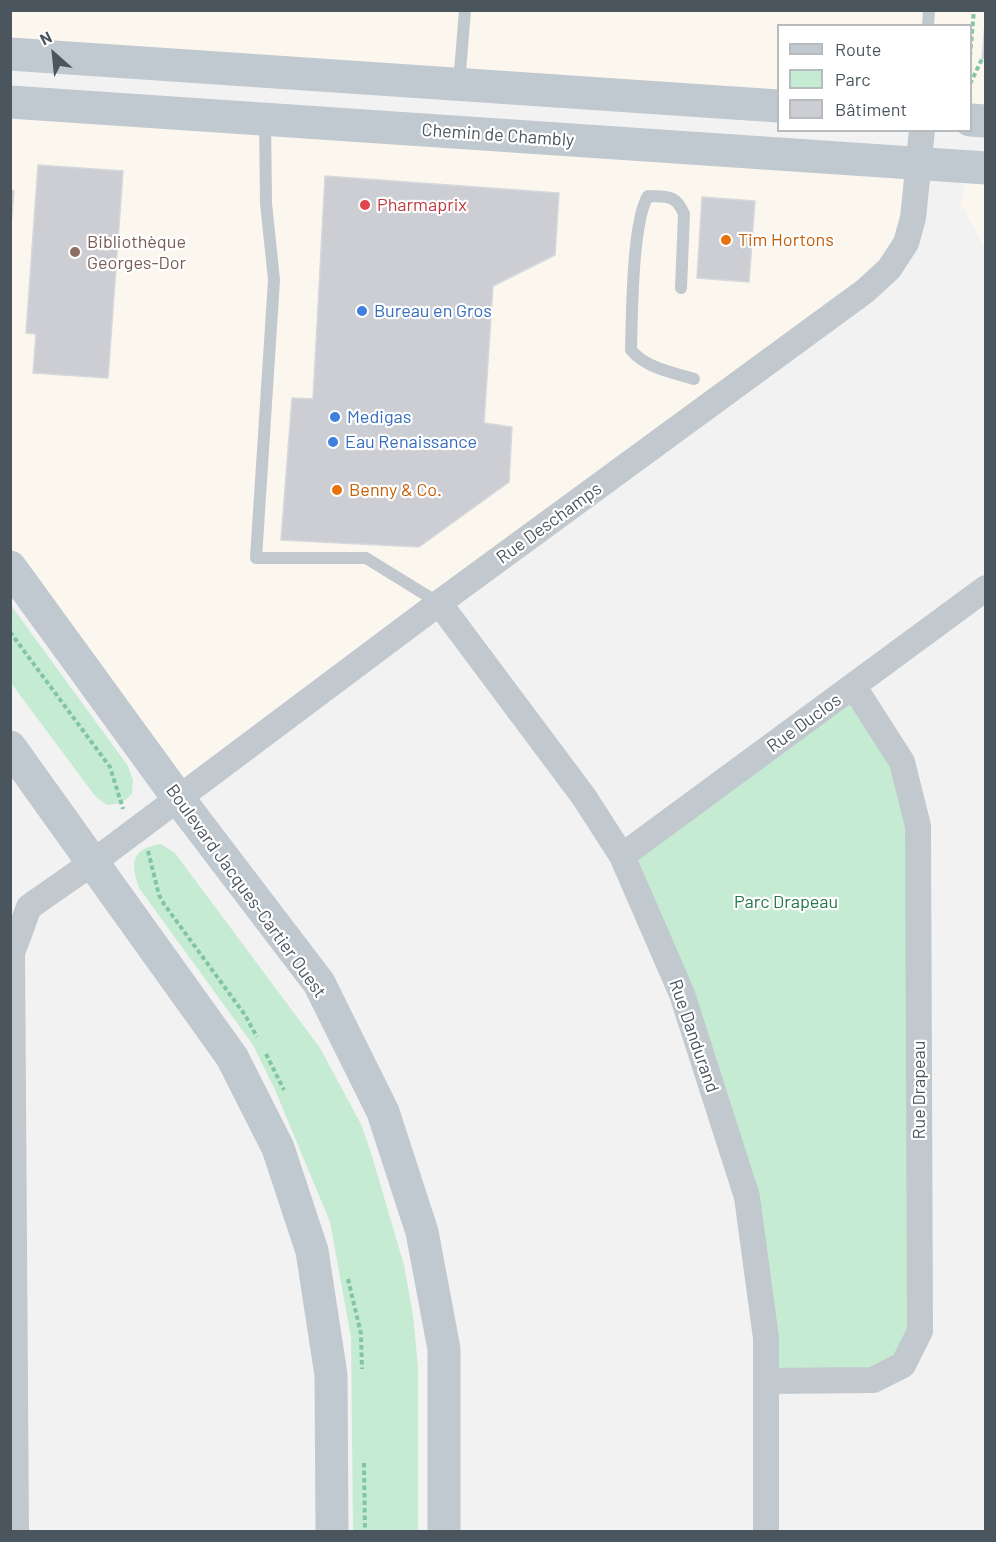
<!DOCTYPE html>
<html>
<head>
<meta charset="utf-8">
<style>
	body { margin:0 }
	#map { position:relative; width:996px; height:1542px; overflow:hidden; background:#f3f2f2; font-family:Barlow,sans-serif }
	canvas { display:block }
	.frame { position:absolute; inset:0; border:12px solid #4b555d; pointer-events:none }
	.legend { position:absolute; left:777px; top:24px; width:195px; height:108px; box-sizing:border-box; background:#fff; border:2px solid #b7bbbe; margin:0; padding:8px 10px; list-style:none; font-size:18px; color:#4b555d }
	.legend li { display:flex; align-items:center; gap:12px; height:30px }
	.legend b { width:30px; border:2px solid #b7bbbe }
	.north { position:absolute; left:24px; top:24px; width:60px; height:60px; -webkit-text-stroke:4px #fff; paint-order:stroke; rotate:333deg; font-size:16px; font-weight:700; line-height:24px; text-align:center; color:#4b555d }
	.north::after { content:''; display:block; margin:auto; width:21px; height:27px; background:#4b555d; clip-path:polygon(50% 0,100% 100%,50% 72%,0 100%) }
</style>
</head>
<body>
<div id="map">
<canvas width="996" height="1542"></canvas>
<div class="frame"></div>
<ul class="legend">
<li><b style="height:8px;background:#c0c8d0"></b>Route</li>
<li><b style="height:16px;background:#c6ebd3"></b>Parc</li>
<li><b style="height:16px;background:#ccced3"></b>Bâtiment</li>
</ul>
<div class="north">N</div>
</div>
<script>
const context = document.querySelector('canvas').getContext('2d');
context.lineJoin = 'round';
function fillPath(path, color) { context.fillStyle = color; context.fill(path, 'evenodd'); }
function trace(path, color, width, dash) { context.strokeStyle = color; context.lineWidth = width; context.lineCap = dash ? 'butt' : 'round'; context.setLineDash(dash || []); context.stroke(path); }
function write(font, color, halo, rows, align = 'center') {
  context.font = font + ' Barlow,sans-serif'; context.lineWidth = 4.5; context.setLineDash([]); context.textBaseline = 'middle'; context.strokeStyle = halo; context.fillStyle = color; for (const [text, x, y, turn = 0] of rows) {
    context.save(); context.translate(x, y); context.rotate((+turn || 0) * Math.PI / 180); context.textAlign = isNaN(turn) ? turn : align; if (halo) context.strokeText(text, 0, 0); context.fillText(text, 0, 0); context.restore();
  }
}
fillPath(new Path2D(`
	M10 11H985V121L971 120 970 26H778V106L11 54Z
	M10 102 903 162 913 218 889 269 178 798 11 567Z
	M971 152 985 154V249L961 203Z`), '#fbf7ee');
fillPath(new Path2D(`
	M10 604 128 766 133 780 132 794 122 803 107 805 95 796 11 683Z
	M854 687 918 827 920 1331 903 1365 766 1381 746 1197 622 856Z
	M161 844 175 853 320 1048 361 1124 372 1156 404 1265 413 1315 418 1367V1531H353L351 1338 330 1222 275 1090 253 1045 139 888C130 862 131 849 161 844Z`), '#c6ebd3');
const building = new Path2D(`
	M986 12V59H982Z
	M38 165 123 171 108 378 33 373 36 334 26 333Z
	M325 176 559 193 555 255 493 286 484 423 512 427 509 482 419 547 281 540 292 398 313 399Z
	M10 190 14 191 10 238Z
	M702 197 755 201 749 282 697 278Z`);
fillPath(building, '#ccced3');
trace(building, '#d6d8dc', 1.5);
trace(new Path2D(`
	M970 56 974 10
	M970 84 982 59
	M10 632 110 767 123 809
	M148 851 159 895 164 904 245 1015 257 1037
	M266 1054 284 1090
	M348 1279 361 1334 362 1369
	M364 1463 365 1532`), '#81c5a2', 4, [4.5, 3]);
trace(new Path2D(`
	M928 26 929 10
	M459 84 465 10
	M265 120 266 203 274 280 256 558H366L439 603
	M681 288 684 214C676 194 667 197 648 196 632 222 632 316 631 350 646 368 671 372 694 379`), '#c1c9ce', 12);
trace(new Path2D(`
	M439 603 584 797 622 856 682 994 747 1197 766 1338V1532
	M622 856 986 588
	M766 1381 873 1380 903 1365 920 1331 918 826 902 762 854 687
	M16 1532 12 953 29 907 92 863 439 603 865 291 889 269 906 243 913 218 922 130`), '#c1c9ce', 26);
trace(new Path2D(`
	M10 54 778 106
	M10 102 986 168
	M970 120 986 121
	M10 567 178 798 319 983 383 1112 422 1232 444 1349V1532
	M10 747 232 1057 278 1148 312 1251 331 1375 332 1532`), '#c0c8d0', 33);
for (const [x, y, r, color] of [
	[365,205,6,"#e0444e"],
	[726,240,6,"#e8710a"],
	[75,252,6,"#8d6e63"],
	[362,311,6,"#3f7fe0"],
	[335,417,6,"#3f7fe0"],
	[333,442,6,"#3f7fe0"],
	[337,490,6,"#e8710a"]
]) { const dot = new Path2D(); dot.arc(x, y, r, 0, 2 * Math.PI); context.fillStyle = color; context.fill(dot); trace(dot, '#fff', 2); }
write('18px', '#4b555d', '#fff', [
	["Chemin de Chambly",498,135,4],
	["Rue Deschamps",549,523,-36],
	["Rue Duclos",804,723,-36],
	["Boulevard Jacques-Cartier Ouest",246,891,54],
	["Rue Dandurand",694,1036,71],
	["Rue Drapeau",919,1090,-90]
]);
write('18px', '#be3a42', '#fff', [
	["Pharmaprix",377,205]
], 'left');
write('18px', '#c56008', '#fff', [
	["Tim Hortons",738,240],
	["Benny & Co.",349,490]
], 'left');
write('18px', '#785e54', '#fff', [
	["Bibliothèque",87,242],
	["Georges-Dor",87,263]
], 'left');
write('18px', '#366cbe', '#fff', [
	["Bureau en Gros",374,311],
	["Medigas",347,417],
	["Eau Renaissance",345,442]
], 'left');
write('18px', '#23774b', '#fff', [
	["Parc Drapeau",786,902]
]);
</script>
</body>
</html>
